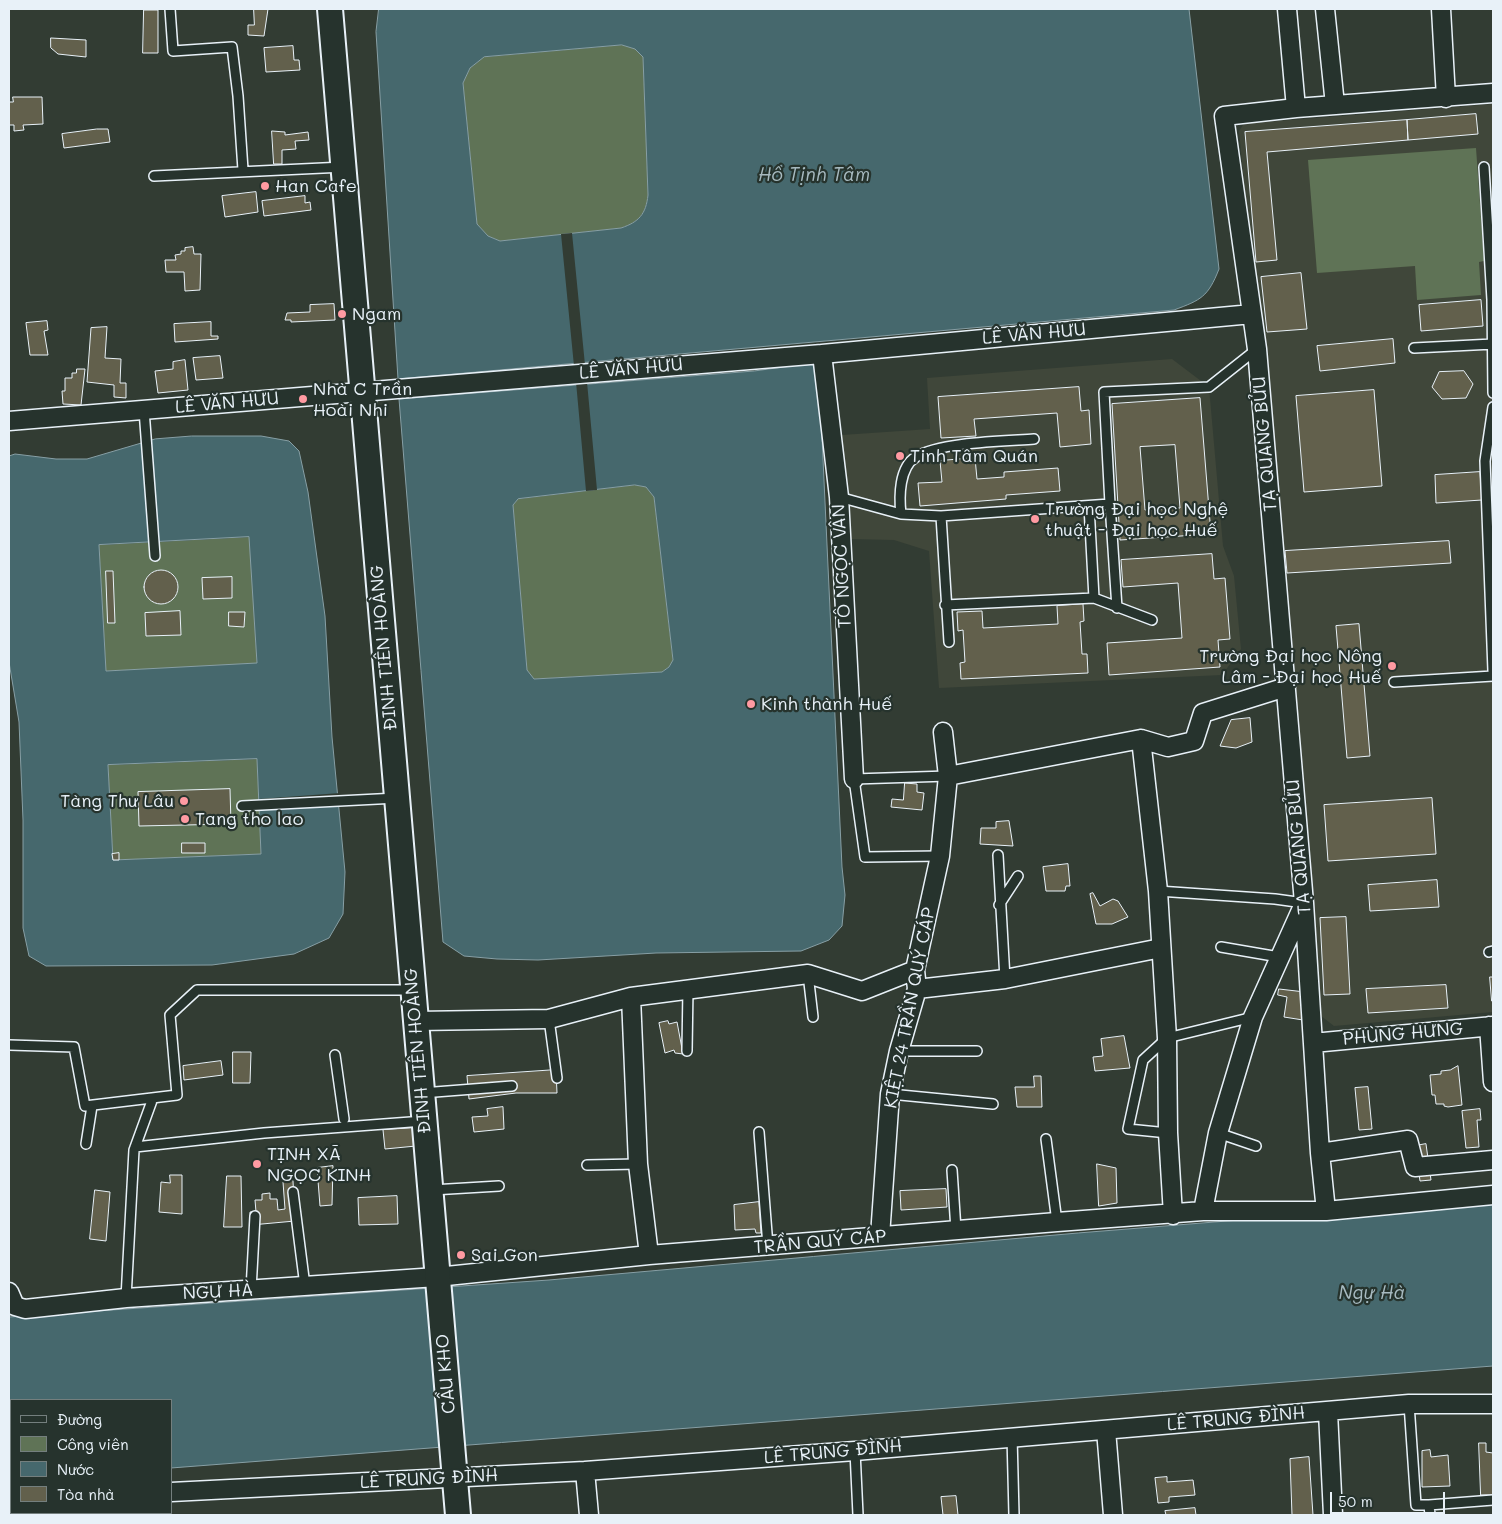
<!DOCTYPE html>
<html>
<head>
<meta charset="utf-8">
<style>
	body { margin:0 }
	#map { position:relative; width:1502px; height:1524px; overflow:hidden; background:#323c33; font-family:Mali,sans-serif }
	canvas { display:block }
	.frame { position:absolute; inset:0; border:10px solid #e8f1f8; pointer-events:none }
	.legend { position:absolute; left:10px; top:1399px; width:162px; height:115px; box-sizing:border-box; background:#26332d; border:1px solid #747f7e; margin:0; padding:6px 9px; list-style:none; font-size:15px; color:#e8f1f8 }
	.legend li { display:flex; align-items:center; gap:10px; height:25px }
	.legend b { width:25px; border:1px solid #747f7e }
	.scale { position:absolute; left:1330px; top:1492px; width:115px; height:22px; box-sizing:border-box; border:2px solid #e8f1f8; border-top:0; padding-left:6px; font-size:15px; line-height:18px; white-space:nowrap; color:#e8f1f8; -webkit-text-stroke:4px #26332d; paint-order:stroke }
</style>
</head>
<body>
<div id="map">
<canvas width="1502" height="1524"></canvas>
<div class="frame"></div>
<ul class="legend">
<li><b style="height:6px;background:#26332d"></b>Đường</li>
<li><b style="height:14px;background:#5f7356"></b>Công viên</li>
<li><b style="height:14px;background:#46686d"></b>Nước</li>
<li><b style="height:14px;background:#62604c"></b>Tòa nhà</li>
</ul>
<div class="scale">50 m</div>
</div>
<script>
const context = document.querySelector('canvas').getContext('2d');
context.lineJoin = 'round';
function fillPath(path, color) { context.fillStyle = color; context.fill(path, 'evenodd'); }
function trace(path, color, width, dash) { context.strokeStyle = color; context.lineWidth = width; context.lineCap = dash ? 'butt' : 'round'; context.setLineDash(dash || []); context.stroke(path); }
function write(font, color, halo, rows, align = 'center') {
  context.font = font + ' Mali,sans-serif'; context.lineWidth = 4.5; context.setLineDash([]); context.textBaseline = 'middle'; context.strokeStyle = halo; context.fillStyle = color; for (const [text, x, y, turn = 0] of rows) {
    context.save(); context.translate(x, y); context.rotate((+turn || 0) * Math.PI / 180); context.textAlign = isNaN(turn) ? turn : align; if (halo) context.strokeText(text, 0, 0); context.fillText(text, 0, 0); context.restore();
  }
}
fillPath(new Path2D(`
	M1493 104V1012L1334 1026 1321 1016 1262 320 1251 251 1239 131 1243 125 1253 123Z
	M1172 359 1209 387 1223 546 1234 576 1241 649 1222 675 939 688 929 551 894 540 851 539 842 435 930 429 927 378Z`), '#40473a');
fillPath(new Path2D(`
	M622 45 635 49 643 57 648 195C646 214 639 222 621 228L500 241 488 236 477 224 463 83 470 68 484 57Z
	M1476 148 1484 261 1479 262 1481 295 1417 300 1415 266 1317 273 1308 160Z
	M635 485 646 487 654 497 673 661 669 667 662 672 533 679 527 670 513 505 518 499Z
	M250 537 257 664 106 671 99 545Z
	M257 759 261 854 113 860 108 765Z`), '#5f7356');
const water = new Path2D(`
	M379 9H1189L1219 269C1208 297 1201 300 1174 310L398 379 376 32ZM622 45 635 49 643 57 648 195C646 214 639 222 621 228L500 241 488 236 477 224 463 83 470 68 484 57Z
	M815 363 821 416 842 867 845 895 842 926 829 940 801 951 656 953 538 960 497 959 464 956 443 942 399 399 754 371ZM635 485 646 487 654 497 673 660 669 667 662 672 534 679 527 670 513 505 518 499Z
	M192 436H261L289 441 299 451 308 492 325 616 332 737 345 872 343 914 329 938 294 954 212 965 46 966 29 956 23 928V820L19 722 9 662V456L15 454 56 459H87L155 439ZM249 537 257 663 106 671 99 545ZM257 759 261 854 113 860 108 765Z
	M1493 1200V1366L171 1468V1400H11V1479L9 1480V1317L549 1280 1078 1233Z`);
fillPath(water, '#46686d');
trace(water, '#879fa5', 1);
fillPath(new Path2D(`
	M572 233 585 365 574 366 561 234Z
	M576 382H587L597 490 586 491Z
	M340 793 341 804 259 810V799Z`), '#323c33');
const building = new Path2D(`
	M254 9H268L264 36 248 35V25H254Z
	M144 10H158V53H143Z
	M51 38 86 40V57L58 54 51 48Z
	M293 46 294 60H299L300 70 266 72 264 48Z
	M13 97H42L43 124 23 125 24 130 14 131V125H9V102H13Z
	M1476 114 1478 134 1408 140 1407 120Z
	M1407 120 1408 140 1267 152 1277 260 1256 262 1245 132Z
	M97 129H108L110 142 64 148 62 134Z
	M272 131 285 132V135L308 132 309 140 295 141 296 149 282 150V164H274Z
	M256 192 258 212 225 217 222 196Z
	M305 196V203L310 202 311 210 264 216 262 201Z
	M193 247 194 254H201L200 290 185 291 184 272H166L165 260H176L175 255 181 254V251H185V248Z
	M1301 273 1307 329 1267 332 1261 277Z
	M1481 300 1483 326 1421 331 1419 305Z
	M334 304 335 320 291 322V320H285L287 313 310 312V305Z
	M47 321 48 330 44 331 48 355H30L26 323Z
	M211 322V336H218V339L175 342 174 324Z
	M107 327 105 358 121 359 120 383H126V398L114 397V385L87 382 91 328Z
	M1393 339 1395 363 1320 371 1317 346Z
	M220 356 223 378 196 380 193 358Z
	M185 360 188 390 158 393 155 371 173 369V362Z
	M77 369H85L81 405 63 404 62 391H65V378H72V373H76Z
	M1464 371 1473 384 1466 398 1442 399 1432 387 1439 372Z
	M1079 387 1081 411 1089 410 1091 444 1060 447 1057 413 974 419 976 436 941 438 938 397Z
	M1374 390 1382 486 1304 492 1296 396Z
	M1200 398 1211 534 1120 540 1112 404ZM1175 445 1180 508 1145 510 1140 447Z
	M975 458 977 479 1004 477V472L1058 468 1060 491 1006 495V499L920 506 918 483 942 482 940 461Z
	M1480 472 1482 500 1436 503 1435 475Z
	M1449 541 1451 563 1287 573 1285 551Z
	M1212 554 1214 579 1225 578 1230 639 1218 640 1220 667 1109 675 1107 643 1182 638 1178 583 1123 587 1121 560Z
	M144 587a17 17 0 1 1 34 0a17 17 0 1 1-34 0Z
	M106 571H113L115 623H108Z
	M232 577V598L203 599 202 578Z
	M1083 604 1084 621 1080 622 1082 654H1087L1088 673 961 679 960 663 965 662 963 630 958 631 957 612 982 611 983 628 1058 624 1057 606Z
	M180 611 181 635 146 636 145 613Z
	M229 612H245L244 627 229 626Z
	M1359 624 1370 756 1347 758 1336 626Z
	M1250 718 1252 742 1236 748 1220 746 1231 720Z
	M905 783 917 784V792L924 793 922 810 891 807 892 799 903 800Z
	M230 789 231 824 139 826 138 792Z
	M1432 798 1436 854 1328 861 1324 805Z
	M1009 821 1013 846 980 844 981 828H996V822Z
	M182 843H205V853H182Z
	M119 853V860H113L112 854Z
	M1068 864 1070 886H1066L1065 891H1046L1043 867Z
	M1437 880 1439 907 1370 911 1368 885Z
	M1093 893 1100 906 1113 899 1118 901 1128 917 1112 924H1096L1090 894Z
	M1346 917 1350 994 1324 995 1320 918Z
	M1490 977H1493V1001H1492Z
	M1446 985 1448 1008 1368 1013 1366 989Z
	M1279 989 1305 992 1303 1020 1284 1017 1287 997 1278 995Z
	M668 1021 669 1024 677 1022 683 1054 675 1053 674 1050 665 1053 659 1023Z
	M1124 1036 1130 1068 1095 1071 1093 1057 1103 1056 1101 1039Z
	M233 1052H251L250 1083H233Z
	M221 1061 223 1075 184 1080 183 1066Z
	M1458 1066 1462 1105 1448 1107 1444 1106V1104H1436L1435 1095H1432L1430 1075 1441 1074V1071L1450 1070Z
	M556 1070 557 1093H516L469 1099 467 1076Z
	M1034 1076H1041L1042 1107H1017L1015 1087H1034Z
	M1368 1087 1372 1129 1359 1130 1355 1088Z
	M503 1107 504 1129 474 1132 472 1117 488 1116 487 1109Z
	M1480 1109 1481 1120H1477L1479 1147 1466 1148 1462 1111Z
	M414 1128 416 1146 385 1149 383 1130Z
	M1426 1144 1431 1180 1420 1181 1415 1146Z
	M1097 1164 1116 1168 1117 1203 1099 1206Z
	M333 1166 332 1205 320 1206 317 1168Z
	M170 1175H182V1214L159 1212 161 1182 170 1183Z
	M227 1176H241L242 1227H224Z
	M293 1181 295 1221 251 1225 250 1212H256L255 1200H262V1194L270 1193V1199H277L278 1210 285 1209 283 1182Z
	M946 1189 947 1207 901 1210 900 1191Z
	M95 1190 110 1192 106 1241 90 1239Z
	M397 1196 398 1224 359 1225 358 1198Z
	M759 1202 761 1233H756L755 1229 735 1230 734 1205Z
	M1479 1443H1486V1452L1493 1453V1495H1481Z
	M1430 1450 1431 1457 1448 1455 1450 1486 1422 1487V1451Z
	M1309 1457 1313 1515H1292L1290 1459Z
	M1167 1477V1482L1193 1480 1195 1495 1169 1497V1502L1158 1503 1155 1478Z
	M956 1496 958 1515H943L941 1497Z
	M1195 1508 1196 1515H1166L1165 1511Z`);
fillPath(building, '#62604c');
trace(building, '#e8f1f8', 1);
const lane = new Path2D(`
	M170 9 173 51 232 47 238 96 243 170
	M1484 167 1492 300 1493 393
	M154 176 344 167
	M1414 348 1493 344
	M1493 407 1485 461 1493 671
	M144 410 155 556
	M839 497 901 514 941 516 1110 504 1104 392 1209 387 1257 349
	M1110 504 1117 608
	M1089 506 1094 598
	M901 514C899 497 899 467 916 457 939 442 1005 441 1034 439
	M941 516 949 642
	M945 605 1094 598 1152 620
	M1394 682 1493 676
	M242 806 397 798
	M998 855 1005 979
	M940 856 865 857 854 779 948 776
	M1158 891 1275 899 1304 903
	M999 905 1018 876
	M1221 947 1279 957
	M1489 952 1493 951
	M808 974 813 1017
	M549 1019 557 1078
	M9 1045 74 1047 85 1106 177 1095 170 1015 197 990H413
	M687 1051 688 988
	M899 1051H977
	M335 1055 344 1119
	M422 1093 512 1086
	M890 1094 993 1104
	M759 1132 768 1246
	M1168 1133 1128 1129 1143 1060 1167 1038 1253 1017
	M1218 1133 1256 1146
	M1046 1139 1057 1222
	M86 1144 92 1106
	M135 1147 264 1133 424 1121
	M587 1165 638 1164
	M952 1170 956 1230
	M432 1190 499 1186
	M293 1192 305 1286
	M251 1290 255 1216
	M126 1298 134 1150 153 1098
	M1409 1404 1416 1505H1429L1430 1515
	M1012 1436 1014 1515
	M855 1451 858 1515
	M1429 1505 1493 1500`);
const street = new Path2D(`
	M1287 9 1296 108
	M1325 9 1335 105
	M1441 9 1446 98
	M822 354 839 497 854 779
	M9 421 822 354 1252 314
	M1141 739 1158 891 1167 1038 1168 1133 1173 1215
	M948 776 1141 739 1168 747 1194 741 1203 713 1286 687
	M917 989 1005 979 1161 948
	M631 997 638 1164 649 1255
	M416 1021 549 1019 631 997 808 974 862 991 915 970
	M1489 1026 1493 1082
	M1313 1043 1493 1026
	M1320 1153 1408 1140 1415 1167 1493 1160
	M1203 1211 1218 1133 1253 1017 1303 906
	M1326 1211 1320 1153 1304 903 1257 349 1224 116 1296 108 1493 93
	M880 1236 890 1094 899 1051 917 989 915 970 940 856 948 776 943 732
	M9 1292 15 1306 25 1309 126 1298 437 1277 649 1255 1057 1222 1203 1211H1326L1493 1195
	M1328 1412 1333 1515
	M1106 1430 1113 1515
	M585 1471 589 1515
	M171 1492 585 1471 855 1451 1409 1404H1493
	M9 1500H11`);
const secondary = new Path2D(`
	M330 9 458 1515`);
trace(lane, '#e8f1f8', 12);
trace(street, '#e8f1f8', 21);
trace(secondary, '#e8f1f8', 28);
trace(lane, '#26332d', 9);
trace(street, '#26332d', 18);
trace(secondary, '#26332d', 24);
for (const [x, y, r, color] of [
	[265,186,5,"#ff9aa2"],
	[342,314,5,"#ff9aa2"],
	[303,399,5,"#ff9aa2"],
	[900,456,5,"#ff9aa2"],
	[1035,519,5,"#ff9aa2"],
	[1392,666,5,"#ff9aa2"],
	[751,704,5,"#ff9aa2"],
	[184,801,5,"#ff9aa2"],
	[185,819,5,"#ff9aa2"],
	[257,1164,5,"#ff9aa2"],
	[461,1255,5,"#ff9aa2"]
]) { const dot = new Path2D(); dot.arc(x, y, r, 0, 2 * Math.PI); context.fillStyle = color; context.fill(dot); trace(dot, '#26332d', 2); }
write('18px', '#e8f1f8', '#26332d', [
	["Han Cafe",275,186],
	["Ngam",352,314],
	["Nhà C Trần",313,389],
	["Hoài Nhi",313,410],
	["Tinh Tâm Quán",910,456],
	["Trường Đại học Nghệ",1045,509],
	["thuật - Đại học Huế",1045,530],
	["Trường Đại học Nông",1382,656,"right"],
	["Lâm - Đại học Huế",1382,677,"right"],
	["Kinh thành Huế",761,704],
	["Tàng Thư Lâu",174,801,"right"],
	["Tang tho lao",195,819],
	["TỊNH XÃ",267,1154],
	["NGỌC KINH",267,1175],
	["Sai Gon",471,1255]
], 'left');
write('18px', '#e8f1f8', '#26332d', [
	["LÊ VĂN HƯU",1034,334,-5],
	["LÊ VĂN HƯU",631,369,-5],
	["LÊ VĂN HƯU",227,403,-5],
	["TẠ QUANG BỬU",1265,444,-95],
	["TÔ NGỌC VÂN",842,566,-93],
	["ĐINH TIÊN HOÀNG",384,648,-95],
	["TẠ QUANG BỬU",1299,847,-95],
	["KIỆT 24 TRẦN QUÝ CÁP",910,1008,-79],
	["PHÙNG HƯNG",1403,1034,-5],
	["ĐINH TIÊN HOÀNG",418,1051,-95],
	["TRẦN QUÝ CÁP",820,1242,-5],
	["NGỰ HÀ",218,1292,-3],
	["CẦU KHO",446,1374,-95],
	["LÊ TRUNG ĐÌNH",1236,1419,-5],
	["LÊ TRUNG ĐÌNH",833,1452,-5],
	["LÊ TRUNG ĐÌNH",429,1479,-3]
]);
write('italic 19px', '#a7bac0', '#26332d', [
	["Hồ Tịnh Tâm",814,175],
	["Ngự Hà",1372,1293]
]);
</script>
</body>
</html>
